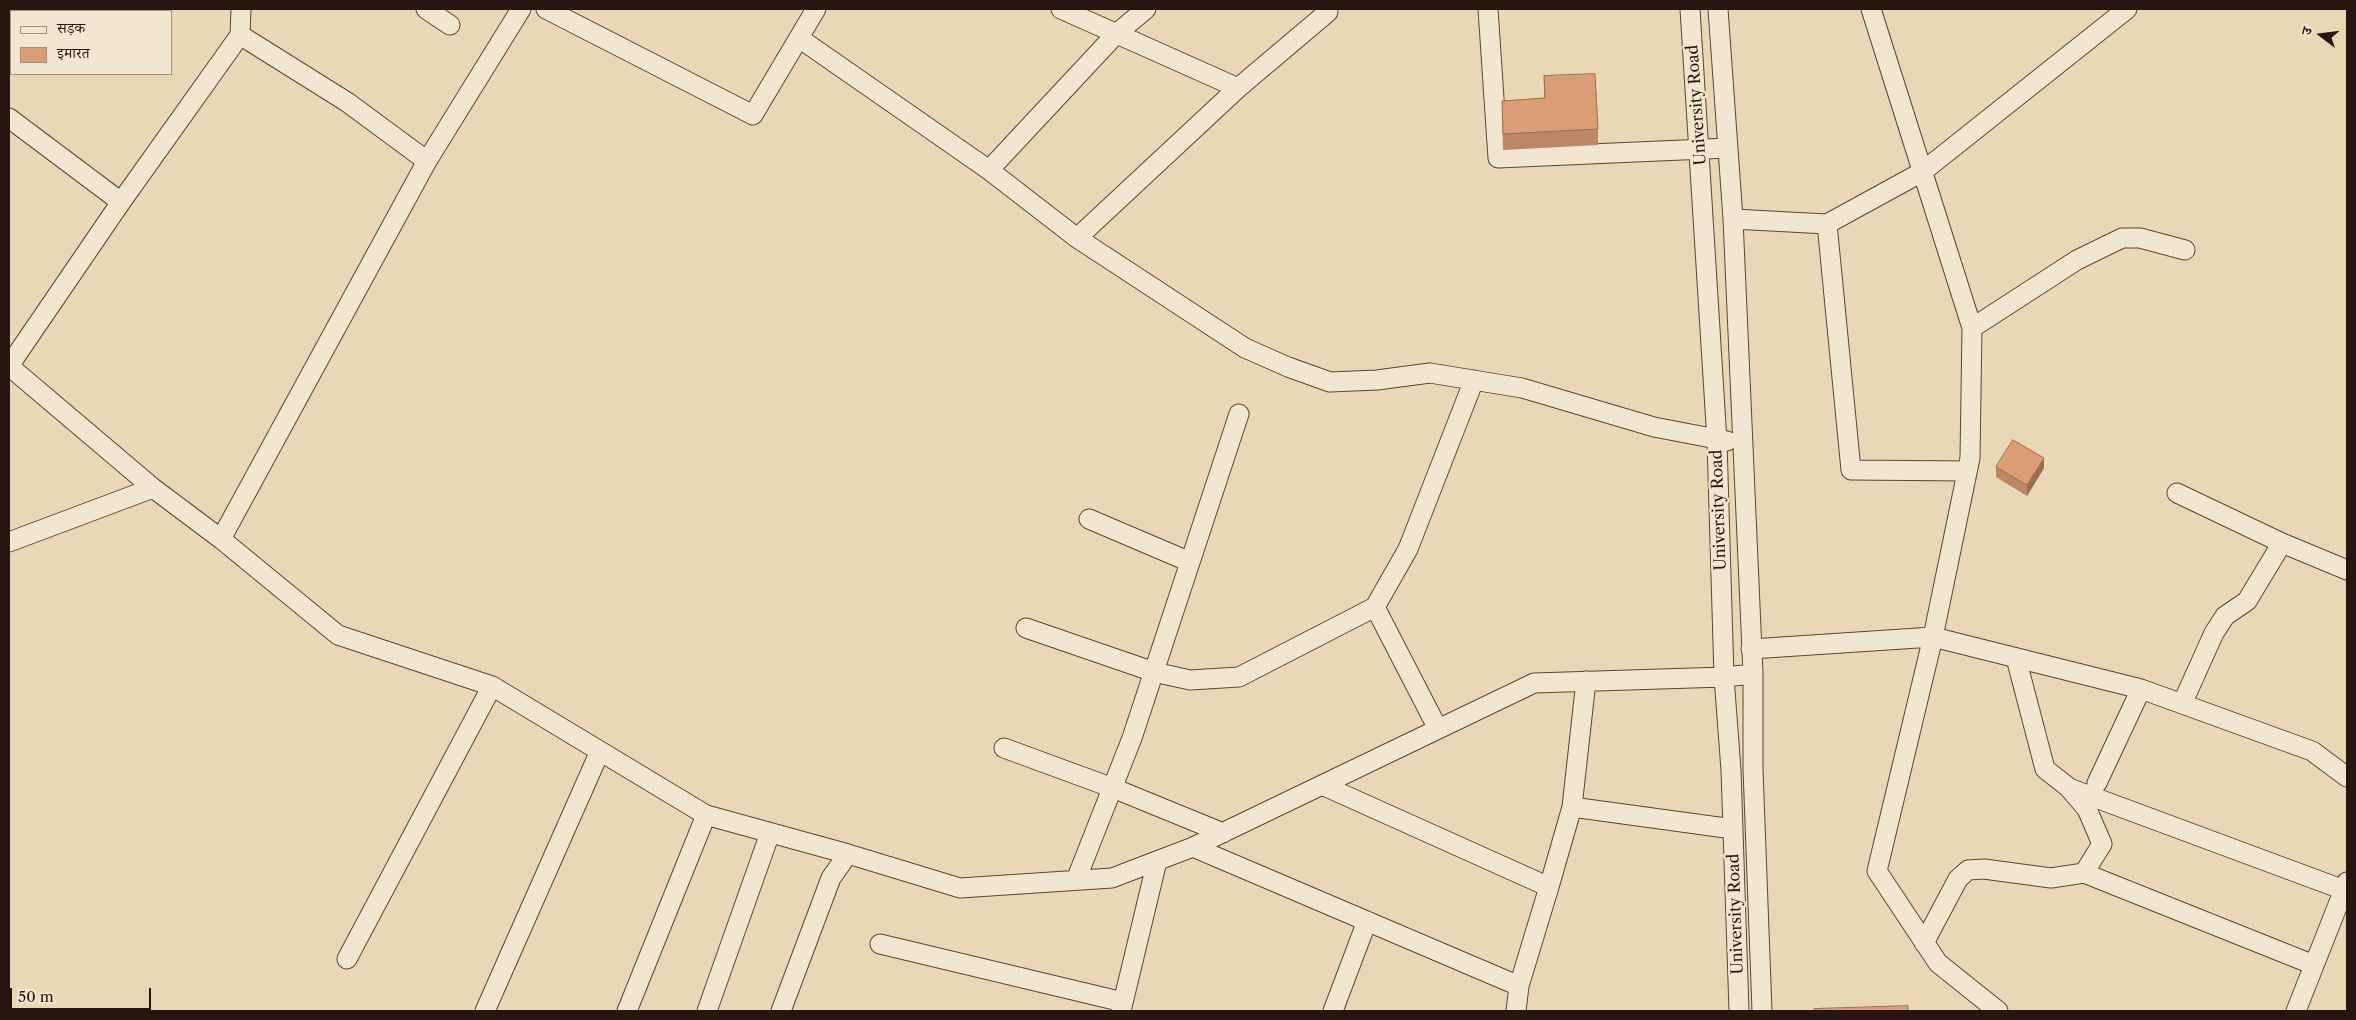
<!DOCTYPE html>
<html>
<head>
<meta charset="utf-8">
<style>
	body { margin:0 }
	#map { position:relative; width:2356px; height:1020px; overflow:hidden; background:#e9d8b6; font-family:"Libre Caslon Text","Noto Serif Devanagari",serif }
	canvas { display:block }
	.frame { position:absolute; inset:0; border:10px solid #27160f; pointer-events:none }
	.legend { position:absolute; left:10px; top:10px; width:162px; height:65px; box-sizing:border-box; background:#f1e6d0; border:1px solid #a09383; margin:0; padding:6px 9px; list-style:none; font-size:15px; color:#27160f }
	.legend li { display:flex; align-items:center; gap:10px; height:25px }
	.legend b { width:25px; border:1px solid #a09383 }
	.north { position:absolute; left:2296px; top:10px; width:50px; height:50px; -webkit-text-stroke:4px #f1e6d0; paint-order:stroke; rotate:285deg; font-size:14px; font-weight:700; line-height:20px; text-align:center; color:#27160f }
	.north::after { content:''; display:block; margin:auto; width:18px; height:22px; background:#27160f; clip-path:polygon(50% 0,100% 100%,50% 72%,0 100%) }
	.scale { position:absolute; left:10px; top:988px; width:141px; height:22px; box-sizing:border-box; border:2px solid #27160f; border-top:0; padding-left:6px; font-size:15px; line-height:18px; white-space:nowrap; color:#27160f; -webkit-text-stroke:4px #f1e6d0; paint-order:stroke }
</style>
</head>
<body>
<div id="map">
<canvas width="2356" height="1020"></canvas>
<div class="frame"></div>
<ul class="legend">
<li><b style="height:6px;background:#f1e6d0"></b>सड़क</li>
<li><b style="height:14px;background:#da9d76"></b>इमारत</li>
</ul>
<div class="north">उ</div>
<div class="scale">50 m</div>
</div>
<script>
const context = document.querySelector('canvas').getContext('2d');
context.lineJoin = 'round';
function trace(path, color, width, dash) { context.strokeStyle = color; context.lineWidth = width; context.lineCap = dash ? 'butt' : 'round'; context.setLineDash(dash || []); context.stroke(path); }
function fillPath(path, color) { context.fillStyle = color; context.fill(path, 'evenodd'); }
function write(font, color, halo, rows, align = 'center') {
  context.font = font + ' "Libre Caslon Text",serif'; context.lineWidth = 4.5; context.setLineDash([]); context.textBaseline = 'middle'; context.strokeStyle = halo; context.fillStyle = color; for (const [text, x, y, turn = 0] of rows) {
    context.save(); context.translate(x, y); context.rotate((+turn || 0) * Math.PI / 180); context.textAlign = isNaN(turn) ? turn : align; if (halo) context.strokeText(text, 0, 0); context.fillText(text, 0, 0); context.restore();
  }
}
const minor = new Path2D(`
	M426 9 450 25
	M546 9 753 115 816 9
	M1061 9 1238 88 1328 12 1325 9
	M1488 9 1498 158 1728 148
	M1690 9 1717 441 1724 677 1731 770 1739 1011
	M1718 9 1733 219 1753 674V769L1762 1011
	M1871 9 1972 328 1970 458 1933 637 2141 689 2312 751 2347 777
	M240 35 347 102 427 161
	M799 38 989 170 1077 238 1238 88
	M9 118 121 202
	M989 170 1116 34 1146 9
	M1733 219 1827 224 1922 172 2127 9
	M1827 224 1851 470 1967 471
	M1077 238 1245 348 1288 367 1330 382 1377 380 1430 373 1522 388 1654 427 1727 441
	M1972 328 2077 260 2122 238H2140L2185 250
	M9 366 153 488 221 539 338 635 492 686 706 815 848 854 960 888 1112 878 1193 847 1534 683 1724 677 1753 674
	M9 366 121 202 240 35 241 9
	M2177 493 2282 543 2347 570
	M1089 519 1190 562
	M221 539 427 161 521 9
	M9 542 153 488
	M1375 607 1438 729
	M1026 628 1154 672 1190 680 1239 677 1375 607 1408 549 1474 380
	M1751 649 1933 637 1877 871 1938 963 1998 1011
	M2182 704 2214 633 2225 616 2247 601 2282 543
	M1004 748 1113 788 1223 833
	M2097 783 2141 689
	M2069 788 2344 890
	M1572 807 1733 829
	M1193 847 1519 986 1549 887 1322 785
	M2084 873 2314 965
	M1076 880 1132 738 1239 414
	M1549 887 1572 807 1586 681
	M1924 943 1958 879 1968 870 1984 869 2051 878 2084 873 2102 844 2087 809 2068 787 2045 769 2016 658
	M880 944 1123 1002
	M347 959 492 686
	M485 1011 600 751
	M627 1011 706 815
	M707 1011 770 833
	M781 1011 831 878 848 854
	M1121 1011 1157 861
	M1333 1011 1367 921
	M1516 1011 1519 986
	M2296 1011 2347 882`);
trace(minor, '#584639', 21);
trace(minor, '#f1e6d0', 19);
fillPath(new Path2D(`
	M1544 76 1598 129V145L1503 150 1502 101 1544 98Z
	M1996 467 2044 468 2027 496 1996 477Z`), '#bb8765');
fillPath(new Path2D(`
	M2044 458V468L2027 496V485Z`), '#996e53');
const building = new Path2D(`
	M1595 74 1598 129 1503 134 1502 101 1545 98 1544 76Z
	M2013 440 2044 458 2027 485 1996 467Z
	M1908 1006V1011H1814V1009Z`);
fillPath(building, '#da9d76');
trace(building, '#996e53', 1);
write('16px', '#27160f', '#f1e6d0', [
	["University Road",1697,105,-94],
	["University Road",1719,510,-92],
	["University Road",1736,914,-92]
]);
</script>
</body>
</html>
